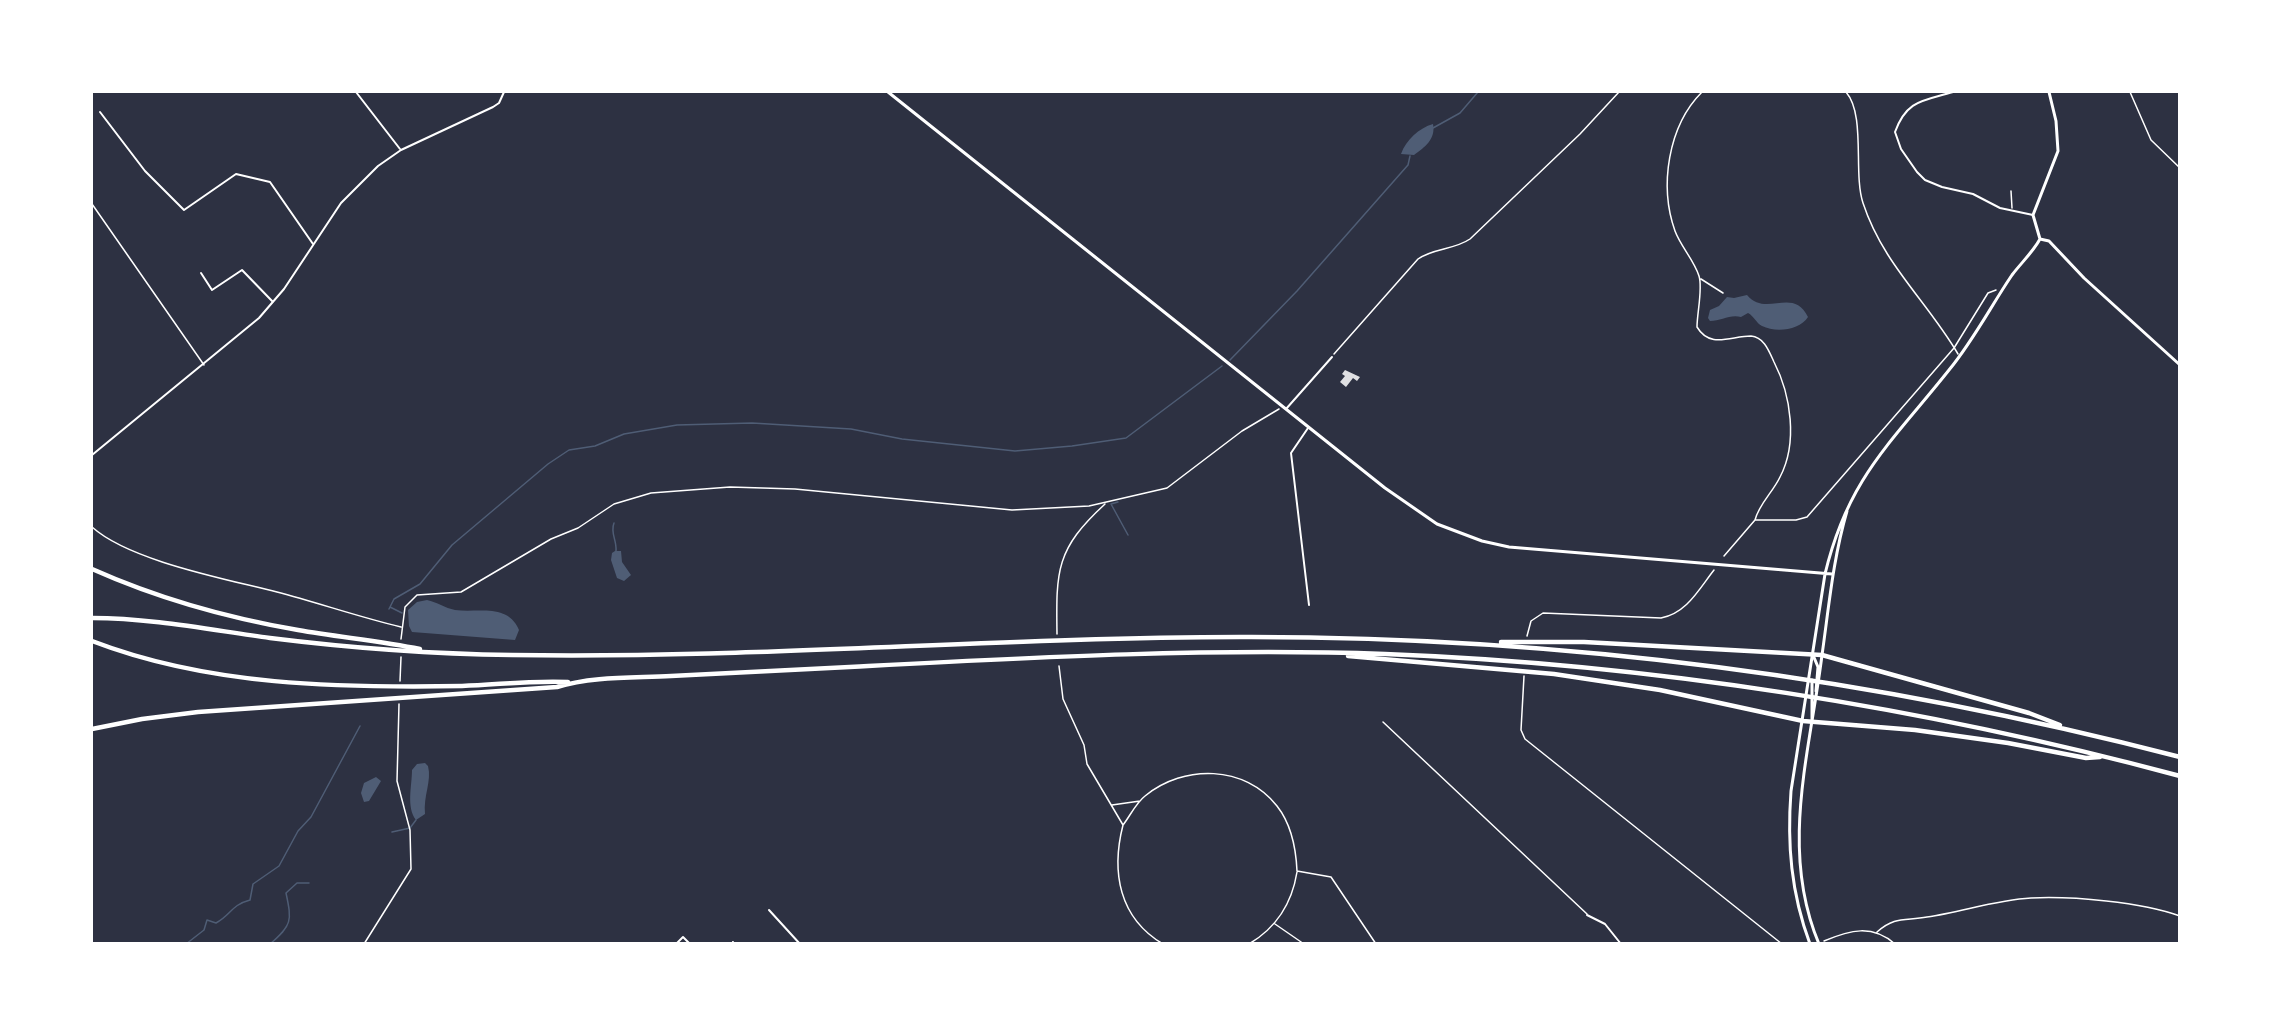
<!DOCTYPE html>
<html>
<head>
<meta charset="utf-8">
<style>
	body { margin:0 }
	#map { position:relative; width:2271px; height:1035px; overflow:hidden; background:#2d3142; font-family:Arial,sans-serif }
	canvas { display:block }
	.frame { position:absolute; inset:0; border:93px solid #fff; pointer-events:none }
</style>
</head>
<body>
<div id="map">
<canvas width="2271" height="1035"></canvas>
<div class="frame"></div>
</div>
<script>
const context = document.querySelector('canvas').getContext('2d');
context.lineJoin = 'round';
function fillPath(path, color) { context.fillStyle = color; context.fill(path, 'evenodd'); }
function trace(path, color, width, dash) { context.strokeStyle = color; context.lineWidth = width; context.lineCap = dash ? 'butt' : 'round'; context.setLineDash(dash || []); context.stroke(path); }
fillPath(new Path2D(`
	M1433 124C1436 139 1425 147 1414 155L1401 154C1406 140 1419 128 1433 124Z
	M1747 295C1766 318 1793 286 1808 317 1800 330 1776 333 1762 326 1756 323 1754 316 1748 313L1741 317C1730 314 1721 321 1710 321L1708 318 1710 310 1719 306 1727 297 1734 298Z
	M615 551H621L622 562 631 575 624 581 617 578 611 560 612 553Z
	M427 600C437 602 445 608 455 610 478 613 508 603 519 630L515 640 412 632 409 626 408 610 417 602Z
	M425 763 428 766C432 781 423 796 425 814L416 820C406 807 412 786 412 770L417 764Z
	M376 777 381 781 369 801 364 802 361 793 364 783Z`), '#4f5d75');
trace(new Path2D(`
	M1433 128 1460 113 1478 92
	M1230 360 1297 291 1408 165 1410 156
	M1118 502 1111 504 1128 535
	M614 523C610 533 617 540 616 551
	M390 607 402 613
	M389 609 394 599 420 584 452 545 548 464 569 450 595 446 624 434 677 425 752 423 851 429 902 439 1015 451 1072 446 1126 438 1222 366
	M392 832 410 828 416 820
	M186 944 204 930 207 920 216 923C231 915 231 905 250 900L253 884 279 866 298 831 311 817 360 726
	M270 944C292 925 292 921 286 893L297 883H309`), '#4f5d75', 1.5);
fillPath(new Path2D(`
	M1345 370 1360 377 1357 381 1353 378 1346 387 1340 382 1345 376 1342 374Z`), '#e0e0e3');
trace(new Path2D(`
	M1702 92C1668 126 1659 186 1675 231 1681 247 1694 260 1699 276 1703 288 1697 313 1697 327 1710 349 1731 336 1751 336 1764 337 1769 351 1774 362 1791 395 1798 443 1780 477 1773 492 1759 504 1755 520
	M1846 92C1866 115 1853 173 1863 203 1883 264 1927 301 1958 354
	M2130 92 2151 140 2180 168
	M2011 191 2012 208
	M1701 279 1723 293
	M1334 354 1418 259C1433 248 1454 250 1470 239L1580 134 1619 92
	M92 527C130 561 226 579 277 592 319 603 359 617 401 627
	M1724 556 1755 520H1796L1807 517 1954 348 1988 293 1996 290
	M1057 634C1056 570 1056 549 1105 504
	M1527 636 1531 621 1543 613 1661 618C1687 613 1699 589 1714 570
	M401 639 405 607 417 595 461 592 551 539 578 528 614 504 651 493 730 487 795 489 1012 510 1089 506 1167 488 1242 431 1279 409
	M1059 666 1063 699 1084 745 1087 764 1123 825C1130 816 1136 803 1145 796 1184 764 1245 765 1277 806 1292 825 1296 848 1297 871L1331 877 1376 944
	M1524 676 1521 730 1525 739 1782 944
	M400 681 401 657
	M1112 805 1140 801
	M1123 825C1111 872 1119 918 1163 944
	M1275 924 1304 944
	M1877 932C1895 916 1905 921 1927 917 1962 912 1995 900 2031 898 2072 896 2141 902 2180 916
	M1824 941C1850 930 1872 924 1895 944
	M364 944 411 869 410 830 397 781 399 704
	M1249 944C1276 928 1292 903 1297 872`), '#fff', 1.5);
trace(new Path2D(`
	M92 204 204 365
	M1383 722 1587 914`), '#fff', 1.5);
trace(new Path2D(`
	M356 92 400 149
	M1953 92C1924 101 1907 99 1895 132L1901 149 1917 172 1925 180 1942 187 1973 194 2000 208 2033 215
	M100 112 145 171 184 210 236 174 270 182 313 244
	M201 273 212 290 242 270 273 302
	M1286 409 1332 357
	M1308 428 1291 453 1309 605
	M92 455 259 318 284 289 341 203 378 166 401 150 493 107 499 103 504 92
	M769 910 800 944
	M1587 915 1605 924 1621 944
	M733 942 734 944
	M676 944 683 937 690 944`), '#fff', 2);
trace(new Path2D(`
	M888 92 1385 488 1437 524 1482 541 1509 547 1832 574
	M2040 239 2049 241 2084 278 2180 365
	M1813 655 1818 667 1816 691
	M1812 680V721
	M1810 944C1791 893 1787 844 1791 791L1825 574C1848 478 1891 443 1949 370 1973 341 1991 306 2012 275 2021 263 2033 252 2040 239L2033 215 2058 151 2056 121 2049 92
	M1819 944C1779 849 1810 752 1822 655 1829 606 1833 559 1847 511`), '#fff', 3);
trace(new Path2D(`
	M92 569C157 598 228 618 298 630 338 637 380 641 420 649
	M92 618C151 618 211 630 270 638 350 648 431 654 512 655 754 659 997 637 1240 637 1557 636 1872 677 2180 757
	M92 641C209 686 338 688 462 686 497 685 532 680 568 682
	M1501 642H1584L1822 655 2029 713 2060 725
	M1348 656 1554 674 1660 690 1803 721 1915 730 2008 743 2086 758 2100 757
	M92 729 142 719 198 712 557 687C592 676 633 678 671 676 736 673 802 669 868 666 1040 657 1212 648 1385 654 1651 664 1923 707 2180 776`), '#fff', 4.5);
</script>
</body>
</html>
